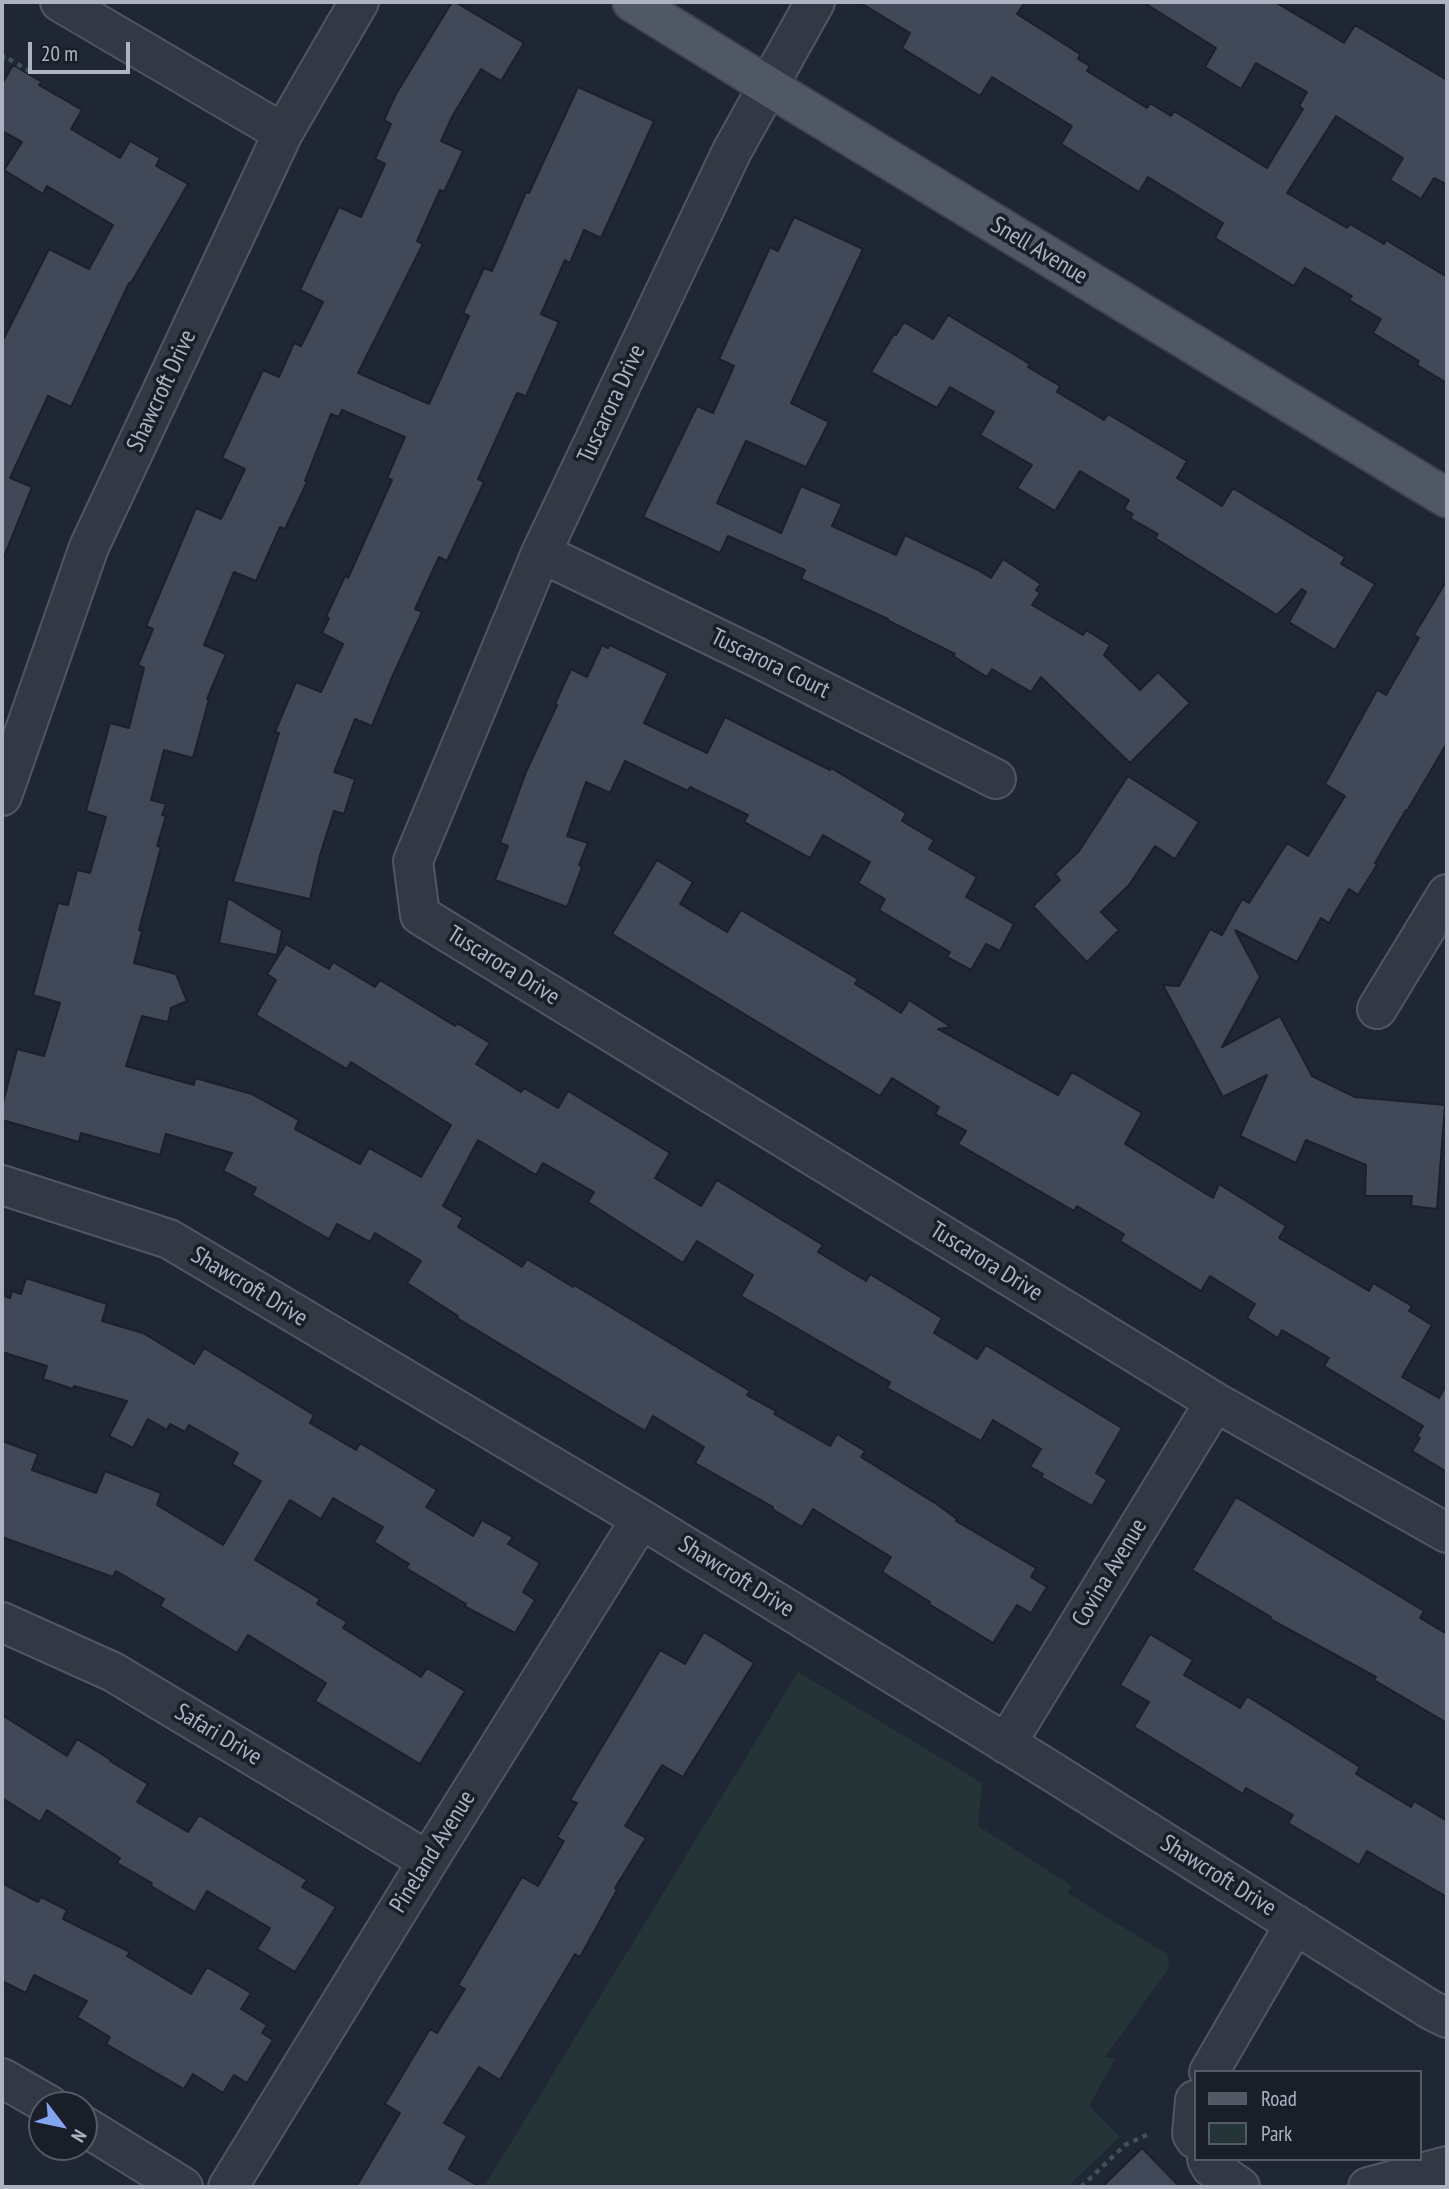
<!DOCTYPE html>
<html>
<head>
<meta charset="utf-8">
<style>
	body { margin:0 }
	#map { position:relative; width:1449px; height:2189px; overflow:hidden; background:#202734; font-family:"PT Sans Narrow",sans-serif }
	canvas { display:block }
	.frame { position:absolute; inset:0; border:4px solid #adb3c2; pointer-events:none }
	.legend { position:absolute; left:1194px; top:2070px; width:228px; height:91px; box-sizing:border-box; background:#191e29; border:2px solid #545a66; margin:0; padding:9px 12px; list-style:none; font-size:21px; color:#adb3c2 }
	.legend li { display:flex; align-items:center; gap:14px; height:35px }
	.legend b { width:35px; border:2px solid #545a66 }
	.north { position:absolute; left:28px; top:2091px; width:70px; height:70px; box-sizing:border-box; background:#191e29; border:2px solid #545a66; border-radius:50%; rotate:122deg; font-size:19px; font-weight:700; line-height:28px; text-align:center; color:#adb3c2 }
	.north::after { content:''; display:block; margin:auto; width:24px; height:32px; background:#84a5f0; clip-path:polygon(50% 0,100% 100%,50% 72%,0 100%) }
	.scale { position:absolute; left:28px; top:42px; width:102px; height:32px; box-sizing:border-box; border:4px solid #adb3c2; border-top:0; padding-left:9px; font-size:21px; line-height:24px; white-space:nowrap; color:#adb3c2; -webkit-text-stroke:5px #191e29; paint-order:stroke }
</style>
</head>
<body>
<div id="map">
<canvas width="1449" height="2189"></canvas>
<div class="frame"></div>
<ul class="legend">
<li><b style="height:9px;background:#515865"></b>Road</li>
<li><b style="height:19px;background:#253537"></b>Park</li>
</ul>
<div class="north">N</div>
<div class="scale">20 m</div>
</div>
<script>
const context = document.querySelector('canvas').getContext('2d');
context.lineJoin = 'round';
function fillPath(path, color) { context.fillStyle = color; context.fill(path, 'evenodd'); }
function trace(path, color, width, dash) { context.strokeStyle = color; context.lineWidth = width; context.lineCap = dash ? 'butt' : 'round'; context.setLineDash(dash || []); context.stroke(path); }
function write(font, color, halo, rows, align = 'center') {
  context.font = font + ' "PT Sans Narrow",sans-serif'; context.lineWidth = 7; context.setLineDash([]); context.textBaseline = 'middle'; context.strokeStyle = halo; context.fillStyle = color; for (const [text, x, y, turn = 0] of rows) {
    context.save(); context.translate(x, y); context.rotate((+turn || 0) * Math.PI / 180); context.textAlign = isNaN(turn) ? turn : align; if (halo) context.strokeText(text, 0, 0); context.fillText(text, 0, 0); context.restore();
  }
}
fillPath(new Path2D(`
	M798 1672 982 1783 978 1826 1072 1886 1067 1893 1167 1954 1169 1968 1105 2057 1115 2059 1089 2106 1120 2137 1067 2187H484Z`), '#253537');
const building = new Path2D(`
	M452 2H455L524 43 501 81 481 69 453 115 441 141 463 151 444 192 440 190 417 241 423 244 358 373 429 404 469 316 463 313 484 268 492 271 526 192 529 193 578 87 654 121 601 238 584 230 570 263 565 260 541 314 559 322 526 396 517 393 478 479 484 482 447 561 439 557 415 609 422 612 393 675 372 726 355 719 334 772 355 779 344 814 334 811 320 855 310 899 233 882 279 733 275 732 296 682 321 692 343 644 322 633 329 618 326 617 345 576 348 578 392 480 387 478 405 437 342 410 339 417 331 414 305 481 307 482 285 529 280 527 256 581 234 572 204 645 226 654 207 699H209L193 758 164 750 151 800 166 804 162 815 166 816 157 846 161 847 139 930 142 931 134 963 176 974 187 1001 171 1008 168 1022 142 1016 126 1066 194 1085 195 1078 252 1094 299 1120 295 1129 360 1164 369 1148 421 1177 451 1125 351 1062 347 1069 256 1015 276 980 267 974 286 944 329 969 333 962 375 987 380 980 455 1026 457 1023 490 1043 476 1064 521 1092 524 1088 558 1108 568 1091 670 1153 655 1178 701 1206 717 1180 823 1245 818 1252 866 1281 870 1274 942 1318 934 1333 977 1359 986 1345 1122 1428 1096 1473 1107 1480 1092 1506 1041 1477 1043 1474 1030 1467 1041 1449 993 1420 981 1441 887 1388 890 1382 741 1296 753 1275 697 1241 683 1263 588 1202 594 1192 543 1163 536 1175 478 1140 443 1206 463 1218 458 1227 522 1267 527 1259 573 1287 574 1285 750 1391 747 1395 776 1411 774 1414 830 1446 837 1434 865 1451 861 1457 938 1505 957 1519 956 1521 1036 1568 1031 1577 1047 1587 1031 1613 1017 1605 993 1643 929 1604 930 1602 882 1572 891 1557 813 1509 802 1527 772 1509 773 1507 695 1463 704 1447 653 1416 645 1431 457 1318 458 1316 407 1283 421 1261 375 1233 370 1242 337 1224 329 1239 252 1195 256 1188 223 1171 232 1153 166 1134 160 1155 81 1133 79 1142 2 1120V1107L17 1049 44 1056 60 1003 33 995 58 903 68 905 77 870 90 873 106 817 86 811 110 723 129 728 144 668 138 665 153 629 146 626 196 508 221 519 245 469 222 458 263 370 279 377 294 343 301 346 323 302 300 290 339 207 361 217 385 164 375 159 391 124 384 120 396 94Z
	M859 2H1025L1017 14 1080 54 1078 59 1090 66 1087 71 1147 108 1150 103 1171 116 1174 111 1267 168 1303 109 1299 106 1307 92 1256 63 1241 89 1205 67 1216 48 1143 2H1275L1344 43 1355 25 1447 80V185L1434 178 1421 199 1390 180 1403 158 1336 116 1287 193 1347 228 1350 224 1384 244 1386 240 1447 277V383L1417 365 1419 361 1373 333 1381 319 1349 300 1352 296 1305 268 1294 286 1215 238 1223 223 1148 177 1139 192 1061 144 1072 126 992 77 980 96 902 48 910 33Z
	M13 65 42 82 39 85 82 110 71 129 120 158 130 141 160 158 156 166 188 184 131 283H129L71 407 48 396 10 478 32 487 3 559 2 342 49 249 89 269 113 225 47 186 43 194 4 170 22 142 2 131V84Z
	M794 217 863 249 791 403 829 422 806 467 746 441 717 503 781 533 801 486 842 504 832 526 896 555 905 535 976 569 991 578 1003 559 1032 578 1041 584 1036 590 1040 593 1032 605 1083 635 1086 630 1110 645 1104 655 1140 690 1158 672 1190 703 1130 763 1041 677 1031 692 992 669 987 677 953 656 955 654 887 620 888 619 801 579 805 570 728 536 720 553 643 517 697 406 713 413 734 366 719 359 770 247 778 251Z
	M948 315 1030 364 1028 367 1060 386 1057 392 1104 420 1108 414 1187 461 1177 478 1222 506 1233 488 1345 557 1341 564 1375 584 1335 650 1289 622 1306 592 1302 589 1277 615 1155 538 1158 534 1130 518 1133 514 1124 509 1129 500 1080 471 1055 511 1017 488 1032 465 980 435 994 412 950 387 937 408 871 372 894 334 896 335 904 322 933 339Z
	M1447 580V743L1407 811 1406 810 1375 863 1377 865 1358 895 1349 889 1329 923 1321 918 1297 962 1235 930 1260 977 1222 1047 1280 1016 1312 1076 1355 1097 1445 1105 1437 1209 1411 1206 1412 1196H1365L1366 1165 1306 1140 1296 1163 1240 1136 1267 1075 1223 1097 1163 985 1179 986 1210 929 1222 935 1242 899 1249 903 1287 843 1308 856 1345 796 1325 784 1377 690 1386 695 1419 638 1414 635Z
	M602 645 608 648 610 645 668 673 644 723 707 753 725 717 830 770 831 768 906 813 902 821 934 840 929 849 977 877 966 897 1014 924 1000 951 986 944 971 970 947 957 950 952 879 910 885 899 858 883 870 862 823 835 810 858 744 822 748 815 690 787 688 791 625 761 610 793 586 782 567 836 588 843 579 865 582 867 567 907 495 880 508 846 500 843 526 772 557 705 555 704 571 669 587 677Z
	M1128 776 1199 822 1175 859 1155 846 1129 885 1101 912 1119 930 1087 962 1033 906 1060 880 1055 874 1079 851Z
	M657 860 693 882 680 904 727 932 741 910 858 979 855 984 901 1013 909 1000 951 1027 938 1029 1058 1095 1072 1072 1142 1113 1125 1144 1213 1198 1219 1184 1286 1226 1279 1238 1369 1291 1373 1283 1412 1306 1409 1311 1432 1325 1402 1377 1439 1398 1447 1384V1472L1412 1451 1420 1438 1417 1436 1423 1426 1324 1366 1329 1358 1282 1330 1278 1338 1247 1318 1255 1304 1210 1276 1201 1291 1120 1241 1124 1234 1077 1206 1074 1211 958 1144 966 1131 935 1114 939 1107 892 1078 880 1096 612 934Z
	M228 898 282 931 277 955 219 943Z
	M26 1278 107 1304 102 1321 143 1333 194 1364 204 1348 314 1415 310 1423 356 1450 360 1443 437 1490 426 1507 473 1536 482 1520 513 1537 508 1544 540 1563 523 1592 535 1600 515 1633 464 1606 466 1604 406 1568 409 1564 374 1542 383 1527 333 1498 321 1519 290 1500 255 1560 320 1599 317 1604 347 1622 343 1628 421 1677 427 1668 465 1691 420 1764 315 1701 326 1683 248 1635 237 1653 160 1606 164 1599 116 1571 113 1577 2 1537V1441L38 1454 32 1470 96 1493 105 1471 161 1493 157 1505 223 1545 261 1481 232 1464 238 1453 189 1425 185 1432 170 1424 167 1430 148 1419 133 1448 109 1436 127 1401 74 1386 73 1389 43 1379 47 1366 2 1352V1295L10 1298 12 1291 21 1294Z
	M1236 1497 1424 1611 1420 1618 1447 1634V1723L1374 1680 1376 1677 1270 1619 1271 1617 1192 1570Z
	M704 1632 754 1663 683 1777 662 1765 625 1826 646 1838 615 1888 617 1890 580 1957 575 1954 500 2080 479 2067 444 2123 467 2136 449 2169 480 2187H356L400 2113 385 2104 430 2029 437 2033 465 1989 458 1985 522 1877 538 1886 564 1841 557 1837 577 1803 570 1800 660 1650 685 1664Z
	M1150 1634 1193 1660 1184 1675 1240 1708 1247 1696 1360 1767 1356 1774 1411 1807 1414 1801 1447 1821V1897L1367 1851 1359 1865 1288 1823 1293 1815 1246 1788 1243 1794 1134 1727 1149 1702 1120 1685Z
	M2 1715 67 1756 77 1739 111 1760 110 1761 148 1784 137 1802 188 1832 199 1815 307 1880 302 1887 336 1907 295 1972 257 1949 270 1928 207 1891 195 1912 151 1886 152 1883 117 1863 120 1858 47 1810 40 1822 2 1798Z
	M2 1883 38 1902 41 1897 67 1910 63 1919 130 1952 127 1956 191 1994 207 1967 251 1993 241 2009 267 2025 262 2033 273 2040 247 2083 234 2075 223 2093 193 2074 184 2089 106 2044 110 2037 77 2017 87 2001 34 1975 26 1993 2 1981Z
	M1142 2148 1180 2187H1102Z`);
fillPath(building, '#414958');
trace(building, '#1b202b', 2);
const minor = new Path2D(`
	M60 2 283 133
	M815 2 732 151 541 553 413 861 420 915 1215 1402 1447 1533
	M541 553 760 659 996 779
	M2 796 89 547 283 133 359 2
	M1377 1009 1447 894
	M2 1185 169 1239 641 1519 1043 1766 1431 2010 1447 2018
	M2 1622 113 1672 428 1861
	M1006 1744 1215 1402
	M1209 2072 1295 1924
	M2 2078 49 2105
	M1195 2100 1192 2134 1195 2139
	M84 2126 183 2187
	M1207 2159 1211 2167 1240 2187
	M228 2187 428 1861 641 1519
	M1368 2187 1447 2166`);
const major = new Path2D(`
	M632 2 807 110 1447 498`);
trace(minor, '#515663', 42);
trace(major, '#3d424e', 42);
trace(new Path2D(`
	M2 60 4 56 29 71
	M1081 2187 1125 2145 1151 2133`), '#415054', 4.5, [5, 5]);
trace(minor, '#333944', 38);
trace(major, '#515865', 38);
write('24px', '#adb3c2', '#191e29', [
	["Snell Avenue",1039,251,31],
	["Shawcroft Drive",162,391,-65],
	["Tuscarora Drive",612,404,-65],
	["Tuscarora Court",770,664,26],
	["Tuscarora Drive",503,966,32],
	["Tuscarora Drive",986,1262,32],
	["Shawcroft Drive",249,1287,31],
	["Covina Avenue",1110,1573,-59],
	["Shawcroft Drive",736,1577,32],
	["Safari Drive",218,1735,31],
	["Pineland Avenue",433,1852,-58],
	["Shawcroft Drive",1218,1876,32]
]);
</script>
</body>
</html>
